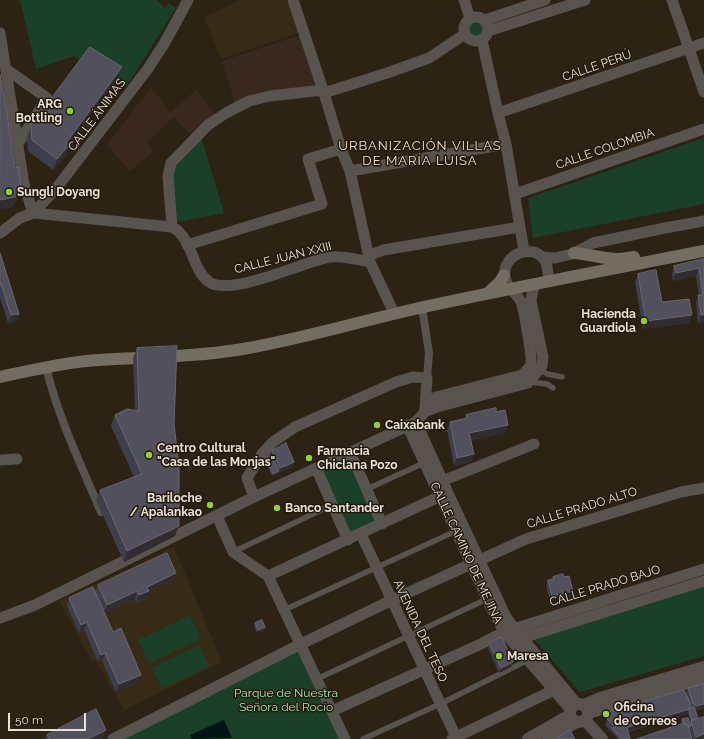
<!DOCTYPE html>
<html>
<head>
<meta charset="utf-8">
<style>
	body { margin:0 }
	#map { position:relative; width:704px; height:739px; overflow:hidden; background:#2d2315; font-family:Raleway,sans-serif }
	canvas { display:block }
	.scale { position:absolute; left:8px; top:713px; width:78px; height:18px; box-sizing:border-box; border:2px solid #e9e2d9; border-top:0; padding-left:5px; font-size:12px; line-height:14px; white-space:nowrap; color:#e9e2d9; -webkit-text-stroke:3px #23190b; paint-order:stroke }
</style>
</head>
<body>
<div id="map">
<canvas width="704" height="739"></canvas>
<div class="scale">50 m</div>
</div>
<script>
const context = document.querySelector('canvas').getContext('2d');
context.lineJoin = 'round';
function fillPath(path, color) { context.fillStyle = color; context.fill(path, 'evenodd'); }
function trace(path, color, width, dash) { context.strokeStyle = color; context.lineWidth = width; context.lineCap = dash ? 'butt' : 'round'; context.setLineDash(dash || []); context.stroke(path); }
function write(font, color, halo, rows, align = 'center') {
  context.font = font + ' Raleway,sans-serif'; context.lineWidth = 3; context.setLineDash([]); context.textBaseline = 'middle'; context.strokeStyle = halo; context.fillStyle = color; for (const [text, x, y, turn = 0] of rows) {
    context.save(); context.translate(x, y); context.rotate((+turn || 0) * Math.PI / 180); context.textAlign = isNaN(turn) ? turn : align; if (halo) context.strokeText(text, 0, 0); context.fillText(text, 0, 0); context.restore();
  }
}
fillPath(new Path2D(`
	M300 35 320 88 235 103 222 61Z
	M151 87 170 112 196 90 216 115 193 137 174 117 147 142 154 151 130 171 107 145Z`), '#38281e');
fillPath(new Path2D(`
	M239 0H287L299 33 221 59 204 17Z
	M174 547 222 662 125 710 95 660 92 661 59 601Z`), '#372a16');
fillPath(new Path2D(`
	M20 0H157L165 8 169 3 176 8 126 87 74 56 36 69Z
	M466 29a10 10 0 1 1 20 0a10 10 0 1 1-20 0Z
	M200 133 224 213 172 223 171 163Z
	M704 138V204L533 238 528 198Z
	M350 452 382 524 348 540 316 468Z
	M704 585V656L580 692 533 638Z
	M190 615 201 639 149 663 138 640Z
	M301 644 345 739H113Z
	M199 645 209 666 162 689 152 668Z`), '#1a4027');
fillPath(new Path2D(`
	M224 720 232 738 192 739 190 735Z`), '#001415');
trace(new Path2D(`
	M539 369 547 374 562 377
	M530 382 547 384 553 388
	M367 489 424 463
	M233 552 332 505
	M284 610 456 531
	M317 679 487 599
	M363 739 440 704 528 660`), '#58534c', 5.5);
trace(new Path2D(`
	M422 307 429 353 427 378
	M46 367C58 417 81 465 101 512`), '#58534c', 8);
trace(new Path2D(`
	M293 0 324 93 341 149 350 171 370 262 394 313
	M464 0 470 18
	M672 0 704 92
	M464 29a12 12 0 1 1 24 0a12 12 0 1 1-24 0Z
	M485 20 545 0
	M488 31 585 0
	M0 33 24 184 33 213 172 227C174 228 177 230 179 232 193 245 193 270 209 282 231 297 305 261 330 257 344 255 357 260 370 262
	M482 40 498 113 506 144 524 251
	M6 69 47 98 18 144
	M324 93 387 73 429 58 465 34
	M498 113 704 43
	M350 171 506 144
	M515 194 704 129
	M172 227 168 176 171 163 208 125 226 113 249 101 270 96 323 90
	M0 233 20 218 33 213 55 190 147 70 164 44 188 0
	M187 245 322 204 308 159 341 149
	M368 256 383 250 520 227
	M542 257 555 258 572 254 593 243 665 228 704 221
	M424 412 437 407 528 383 542 366 543 357 531 301 534 284
	M416 422 448 493 506 617 514 628 577 704
	M407 425 490 605 504 632 570 709
	M350 452 382 524
	M0 460 17 459
	M316 468 348 540
	M442 481 534 444
	M254 497 247 478 262 454 273 442 295 427 396 382 413 377 427 378 425 408
	M217 516 233 552 268 576 345 739
	M361 534 457 739
	M268 576 445 494
	M0 618 35 605 254 497 416 422C418 419 421 417 423 414 428 407 428 401 436 397L522 375C526 371 530 369 531 363 532 356 524 309 521 302 517 293 506 288 505 277 501 253 537 241 546 263 548 268 548 275 549 281
	M522 638 704 581
	M332 711 481 644 504 632 704 569
	M113 739 301 644 392 600 526 539 681 492 704 488
	M452 739 554 690 559 686`), '#58534c', 11);
trace(new Path2D(`
	M570 713a9 9 0 1 1 18 0a9 9 0 1 1-18 0Z
	M584 705 600 698 704 667
	M588 713 704 678
	M585 720 602 739
	M528 739 570 715
	M548 739 576 722`), '#58534c', 12);
trace(new Path2D(`
	M574 253C589 254 603 259 618 259 623 259 629 258 634 257
	M488 293 500 282 504 275
	M0 377C33 370 66 362 99 360 147 357 195 357 243 349 301 339 357 322 415 309 511 288 607 270 704 251`), '#746d62', 12);
fillPath(new Path2D(`
	M118 78 68 145H69L66 156 53 170 28 151 27 136 31 126Z
	M0 253 17 322 8 323 0 298Z
	M704 259V322L698 323 696 303 699 295 696 276 673 281 672 274 674 266Z
	M638 274 662 302 689 323 643 329 635 282Z
	M137 348 174 424 175 536 124 562 96 500 100 490 134 477 111 426 115 415 135 411 133 358Z
	M496 412 508 425 505 433 471 440 474 454 471 462 454 466 447 430 450 422 465 419 466 415Z
	M272 451 294 462 292 467 272 476 265 461 266 458 270 456Z
	M553 577 573 591 571 596 550 601 546 586 548 580 552 579Z
	M173 581 148 593 146 599 136 603 135 599 105 613 113 632 138 683 116 692 102 661 98 662 84 630 79 633 67 606 69 598 95 592 98 585Z
	M255 623 265 627 264 630 257 633 254 626Z
	M489 643 511 667 499 673 488 648Z
	M688 688 704 708 695 711 698 718 697 719 703 739H693L690 729 682 724 681 722 682 719 690 724 691 722 688 714 628 732 630 739H618L605 725 610 712 686 694Z
	M47 735 103 738 100 739H45Z`), '#3f3e4d');
fillPath(new Path2D(`
	M122 67 118 78 62 153 66 143Z
	M69 145 66 156 53 170 57 159Z
	M21 190 17 200 11 208 0 210V200Z
	M699 268 696 276 673 281 676 273Z
	M19 314 17 322 8 323 11 315Z
	M692 315 689 323 643 329 646 321Z
	M701 315H704V322L698 323Z
	M508 425 505 433 466 441 469 433Z
	M474 454 471 462 454 466 457 458Z
	M294 462 292 467 272 476 273 474 279 471 280 468Z
	M179 526 175 536 124 562 127 551Z
	M176 573 173 581 148 593 146 599 136 603 139 595 147 587Z
	M137 591 135 599 104 613 107 605Z
	M573 591 571 596 550 601 552 596Z
	M87 622 84 630 79 633 81 625Z
	M265 627 264 630 257 633 258 630Z
	M105 653 102 661 98 662 101 655Z
	M513 662 511 667 499 673 501 668Z
	M141 675 138 683 116 692 119 684Z
	M704 704V708L694 712 696 706Z
	M691 705 688 714 626 732 628 727Z
	M627 722 625 727 612 728 613 725Z
	M106 730 103 738 100 739H88Z
	M704 734V739H695L696 737Z`), '#302c30');
const building = new Path2D(`
	M90 47 122 67 66 143 69 145 57 159 32 140 31 126Z
	M0 75 6 107 15 168 18 167 21 190 15 197 0 200Z
	M0 253 19 314 11 315 1 284 0 285Z
	M704 259V315H701L698 295H703L699 268 676 273 674 266Z
	M656 270 662 302 689 299 692 315 646 321 638 274Z
	M177 346 174 424 179 466V526L127 551 100 490 142 474 115 415 127 409 139 411 137 348Z
	M496 408V412L505 410 508 425 469 433 474 454 457 458 450 422 467 418 466 415Z
	M286 443 294 462 280 468 272 451Z
	M271 455 279 471 273 474 266 458Z
	M167 553 176 573 147 587 149 591 139 595 137 591 107 605 98 585Z
	M563 574 564 577 569 576 573 591 552 596 548 580 554 579 553 577Z
	M93 587 113 632 121 628 141 675 119 684 105 653 101 655 87 622 81 625 69 598Z
	M262 620 265 627 258 630 255 623Z
	M502 637 513 662 501 668 489 643Z
	M704 684V704L696 706 695 704H693L688 688Z
	M684 690 691 705 689 706 690 709 628 727 627 722 613 725 607 719 610 712Z
	M694 707 698 718 692 720 689 711 690 708Z
	M96 709 106 730 88 739H50L47 735Z
	M704 717V734L696 737 691 721Z
	M688 718 691 726 688 727V725H686L685 723 684 724 682 719Z
	M685 723 686 725H688L692 739H637Z
	M626 724 630 739H621L612 728Z
	M570 730 575 739H556Z`);
fillPath(building, '#51505c');
trace(building, '#69676f', 1);
for (const [x, y, r, color] of [
	[70,111,4,"#94cc3c"],
	[9,192,4,"#94cc3c"],
	[644,321,4,"#94cc3c"],
	[377,425,4,"#94cc3c"],
	[149,455,4,"#94cc3c"],
	[309,458,4,"#94cc3c"],
	[210,505,4,"#94cc3c"],
	[277,508,4,"#94cc3c"],
	[499,656,4,"#94cc3c"],
	[606,714,4,"#94cc3c"]
]) { const dot = new Path2D(); dot.arc(x, y, r, 0, 2 * Math.PI); context.fillStyle = color; context.fill(dot); trace(dot, '#23190b', 1.5); }
write('12px', '#e9e2d9', '#23190b', [
	["CALLE PERÚ",597,66,-19],
	["CALLE ÁNIMAS",97,115,-53],
	["CALLE COLOMBIA",605,149,-19],
	["CALLE JUAN XXIII",283,258,-14],
	["CALLE PRADO ALTO",582,508,-17],
	["CALLE CAMINO DE MEJINA",466,553,65],
	["CALLE PRADO BAJO",605,586,-17],
	["AVENIDA DEL TESO",420,631,65]
]);
write('bold 12px', '#e9e2d9', '#23190b', [
	["ARG",62,104,"right"],
	["Bottling",62,118,"right"],
	["Sungli Doyang",17,192],
	["Hacienda",636,314,"right"],
	["Guardiola",636,328,"right"],
	["Caixabank",385,425],
	["Centro Cultural",157,448],
	["\"Casa de las Monjas\"",157,462],
	["Farmacia",317,451],
	["Chiclana Pozo",317,465],
	["Bariloche",202,498,"right"],
	["/ Apalankao",202,512,"right"],
	["Banco Santander",285,508],
	["Maresa",507,656],
	["Oficina",614,707],
	["de Correos",614,721]
], 'left');
write('12px', '#a1eab5', '#23190b', [
	["Parque de Nuestra",286,693],
	["Señora del Rocío",286,707]
]);
context.letterSpacing = '1px';
write('13px', '#efe2d0', '#23190b', [
	["URBANIZACIÓN VILLAS",420,146],
	["DE MARÍA LUISA",420,161]
]);
context.letterSpacing = '0px';
</script>
</body>
</html>
